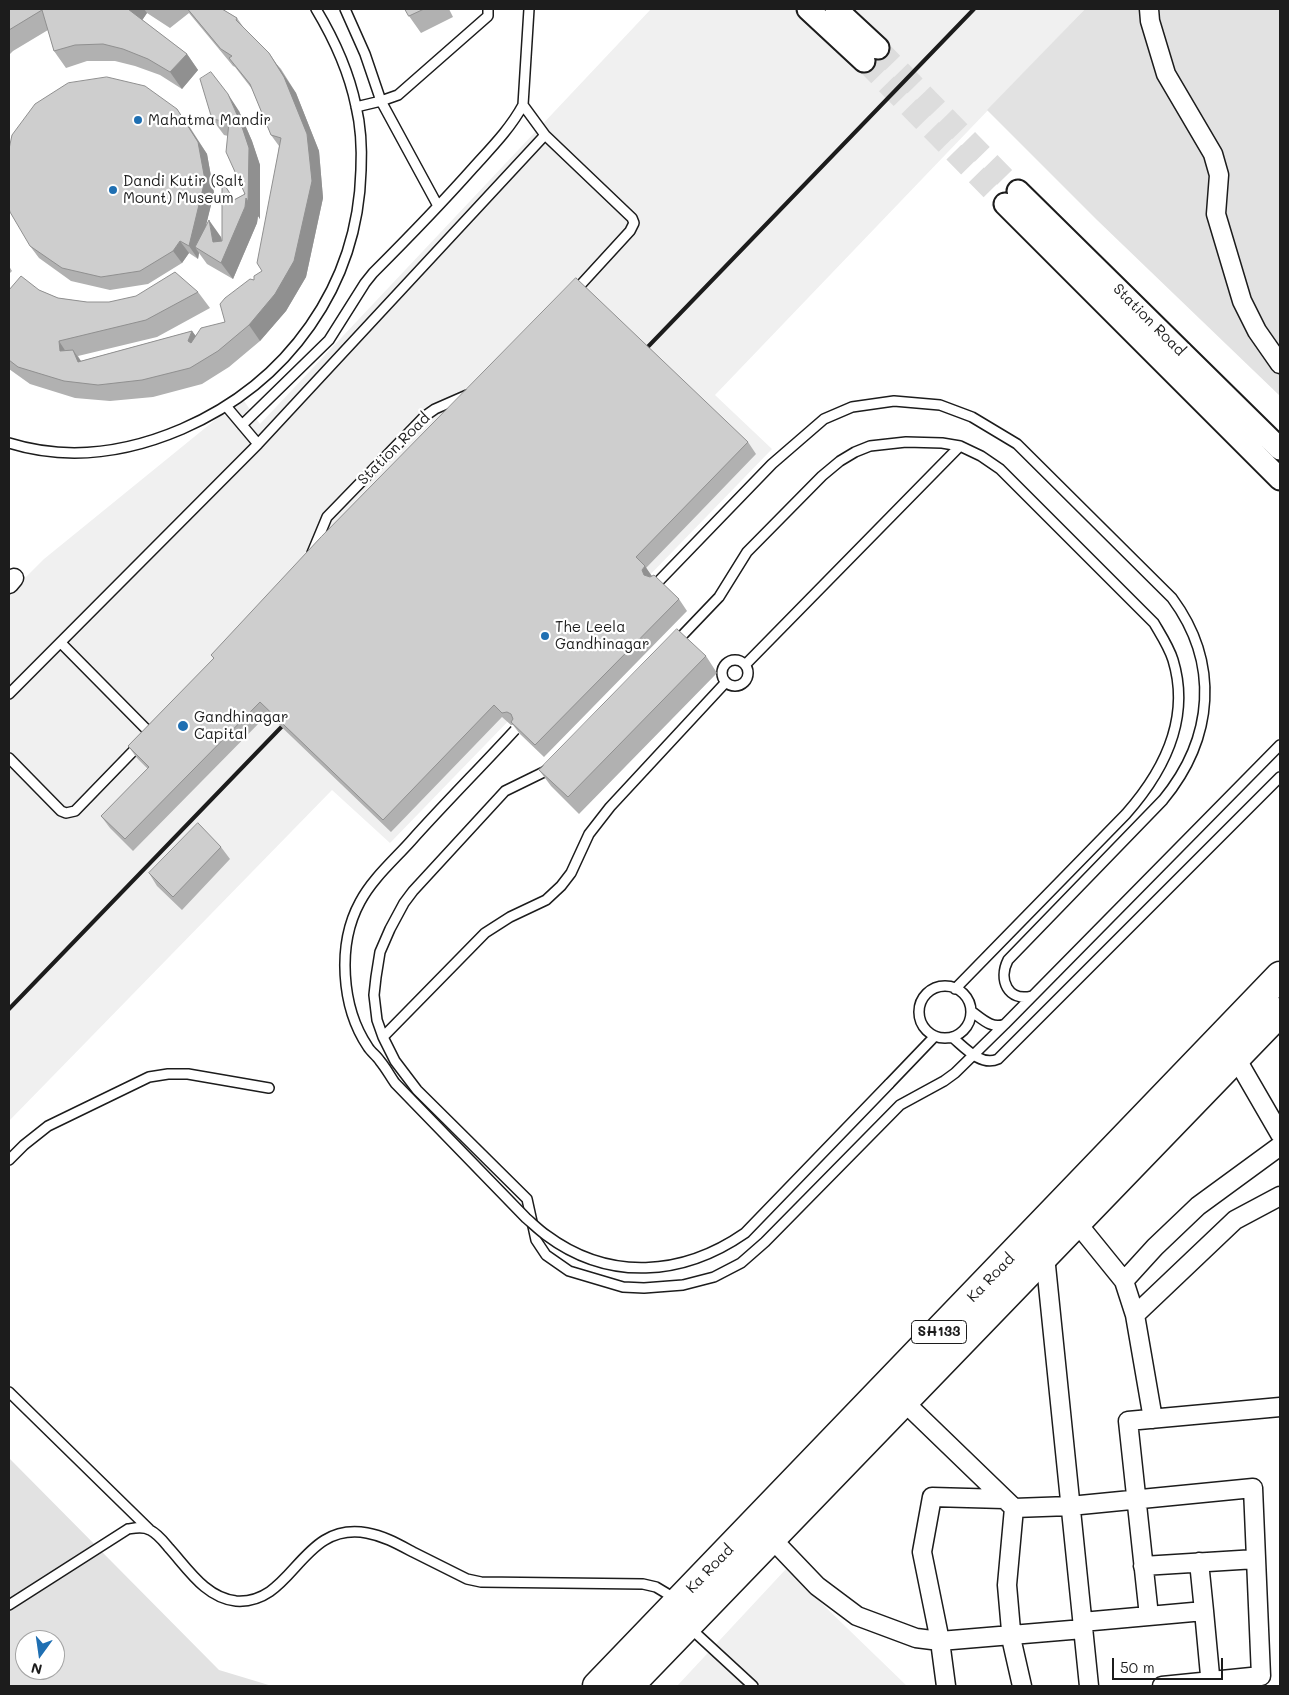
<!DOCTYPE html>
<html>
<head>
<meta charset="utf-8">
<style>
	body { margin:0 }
	#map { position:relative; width:1289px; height:1695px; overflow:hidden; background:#fff; font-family:Mali,sans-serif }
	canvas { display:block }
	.frame { position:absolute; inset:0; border:10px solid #1c1c1c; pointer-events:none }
	.north { position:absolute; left:15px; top:1630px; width:50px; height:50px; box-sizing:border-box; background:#fff; border:1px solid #a4a4a4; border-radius:50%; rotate:194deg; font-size:14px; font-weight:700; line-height:20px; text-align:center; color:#1c1c1c }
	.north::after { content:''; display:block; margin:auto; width:18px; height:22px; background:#1f6fb2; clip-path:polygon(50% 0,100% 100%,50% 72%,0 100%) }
	.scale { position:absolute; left:1112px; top:1658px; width:111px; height:22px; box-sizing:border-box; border:2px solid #1c1c1c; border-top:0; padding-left:6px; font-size:15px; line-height:18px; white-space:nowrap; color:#1c1c1c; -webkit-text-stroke:4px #fff; paint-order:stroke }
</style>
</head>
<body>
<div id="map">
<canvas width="1289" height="1695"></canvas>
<div class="frame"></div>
<div class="north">N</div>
<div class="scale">50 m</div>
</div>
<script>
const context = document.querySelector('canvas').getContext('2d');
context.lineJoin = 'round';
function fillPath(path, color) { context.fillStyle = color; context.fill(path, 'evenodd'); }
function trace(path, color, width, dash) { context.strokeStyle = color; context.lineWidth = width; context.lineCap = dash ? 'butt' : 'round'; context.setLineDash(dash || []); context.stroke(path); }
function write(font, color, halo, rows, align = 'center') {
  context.font = font + ' Mali,sans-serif'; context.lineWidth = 4.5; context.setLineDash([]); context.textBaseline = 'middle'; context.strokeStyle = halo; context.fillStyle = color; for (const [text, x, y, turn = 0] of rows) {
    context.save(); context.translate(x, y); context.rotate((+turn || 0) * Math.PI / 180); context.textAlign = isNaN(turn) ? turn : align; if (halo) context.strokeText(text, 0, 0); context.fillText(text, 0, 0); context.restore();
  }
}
fillPath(new Path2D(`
	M651 9H1085L715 395 772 449 390 843 332 790 9 1121V594L44 559 242 398 260 424Z
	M786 1569 907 1686H677Z`), '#f0f0f0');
fillPath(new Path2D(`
	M1085 9H1280V396L1097 220 987 110Z
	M9 1458 219 1670 272 1686H9ZM25 1640H55V1670H25Z`), '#e2e2e2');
trace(new Path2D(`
	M878 48 1018 191
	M864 61 1005 204`), '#ddd', 21, [21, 11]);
const service = new Path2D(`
	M345 9 365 54 381 101 438 206
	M523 105 545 135 632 218 634 223 630 231 575 291
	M356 107 381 101 398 95 488 16V9
	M226 406 258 444
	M242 425 329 340 365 283 373 273C407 239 441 204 473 168 491 148 510 129 523 105L529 9
	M9 443C67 461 126 453 182 429 288 383 358 286 361 170 362 149 361 127 356 106 349 72 334 39 316 9
	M312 553 327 517 425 416 435 409 467 395
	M657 583 772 464 824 419 852 407 894 401 940 405 972 417 1017 444 1172 598C1220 663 1214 738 1163 800L1008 960C998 980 1008 1002 1032 996
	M61 643 150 733
	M675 643 719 597 747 552 822 476 840 461 855 452 870 446 906 442 942 443 960 446 981 456 1000 469 1154 623C1161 635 1169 647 1173 660 1191 719 1164 771 1126 814L955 989
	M722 673a13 13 0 1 1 26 0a13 13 0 1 1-26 0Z
	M746 664 960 446
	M9 694 258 444 545 135
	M9 758 61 811 66 813 75 811 140 744
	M552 768 505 791 413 891 404 903 390 929 380 952 376 977 374 995 377 1020 383 1037 395 1061 417 1090 527 1199 536 1240 546 1255 569 1271 623 1287 644 1288 683 1285 714 1277 741 1263 765 1242 900 1105 944 1081 955 1073 1005 1024
	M919 1012a26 26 0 1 1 52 0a26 26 0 1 1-52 0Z
	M971 1011C981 1018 992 1030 1005 1024L1280 745
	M383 1037 485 933 510 917 546 900 561 886 571 873 589 834 610 807 726 682
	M952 1037C964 1047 981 1067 998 1059L1280 777
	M889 1084 935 1036
	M9 1160 24 1145 48 1126 149 1077 168 1074H188L269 1088
	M9 1392 149 1529
	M9 1605 128 1529C135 1528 143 1526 150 1530 158 1534 164 1542 169 1548 188 1569 206 1598 236 1601 294 1605 300 1521 367 1533 384 1536 398 1544 413 1552 431 1561 449 1570 467 1579L481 1582 643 1584 656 1587 676 1599
	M689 1627 753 1686`);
const minor = new Path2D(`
	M1149 9 1150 21 1166 74 1213 154 1219 175 1216 214 1242 301 1257 331 1280 364
	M9 584 14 578
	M1236 1058 1280 1134
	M1077 1223 1124 1281 1135 1315 1153 1419
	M1045 1256 1089 1686
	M1124 1281 1155 1247 1198 1206 1280 1146
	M1135 1315 1235 1220 1280 1196
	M897 1395 1014 1508 1070 1506 1253 1488 1261 1676 1162 1686
	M1014 1508 1007 1585 1012 1642 1022 1686
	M772 1539 817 1586 857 1616 916 1638 940 1641 1083 1629
	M1199 1562 1204 1611
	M1143 1566 1256 1559
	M1149 1616 1128 1421 1280 1407
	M1082 1622 1204 1611 1211 1686
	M946 1686 940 1641 922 1552 932 1497 1004 1499`);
const tertiary = new Path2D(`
	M808 9 864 61
	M836 9 878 48
	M1018 191 1280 449
	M1005 204 1280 479`);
const primary = new Path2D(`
	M597 1686 1280 976
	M629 1686 1280 1012`);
trace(service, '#1c1c1c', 12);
trace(minor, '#1c1c1c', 21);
trace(tertiary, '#1c1c1c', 25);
trace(primary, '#1c1c1c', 31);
trace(service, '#fff', 9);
trace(minor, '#fff', 18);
trace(tertiary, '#fff', 21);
trace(primary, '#fff', 28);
trace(new Path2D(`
	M639 356 974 9
	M9 1009 292 716`), '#1c1c1c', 4);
const serviceBridge = new Path2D(`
	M515 730C481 767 445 803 411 841 394 860 372 879 360 902 337 944 341 1007 368 1047 371 1052 377 1056 380 1061 386 1068 390 1076 395 1083L526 1218C533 1224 539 1230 546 1235 609 1282 683 1276 745 1233L889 1084`);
trace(serviceBridge, '#1c1c1c', 12, []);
trace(serviceBridge, '#fff', 9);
fillPath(new Path2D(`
	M9 9H222L237 18 244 28 281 69 296 93 319 151 323 198 306 277 286 311 260 341 229 367 202 384 153 397 110 401 75 398 30 384 9 369V290H39L58 298 87 302H109L198 292 210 308 157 337 78 356 81 361 192 331 196 336 225 322 254 280 262 271 279 146 271 135 252 89 235 67 233 66 189 13 170 28 147 13 142 20 187 54 198 70 182 89 160 75 135 66 115 61H87L66 68 54 51 48 30 13 51 9 55Z
	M405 9H449L453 17 421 33 409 16Z
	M239 111 252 141 260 165V219L258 216 257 223 233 279 207 264 199 253 198 259 189 253 182 263 148 284 110 290 71 281 39 258 30 246 186 121 207 154 214 193 205 228 221 237 222 241 235 199 245 194 228 136 224 135 212 119Z
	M9 266 12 271 9 274Z
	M748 442 756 454 646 568 652 576 679 599 687 611 544 757 520 734 513 725H511L502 717 391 832 268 714 133 851 110 828 101 816 148 769 137 758 128 746 214 659 211 655Z
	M706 656 717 673 579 814 551 786 539 770Z
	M221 847 230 859 182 910 157 886 149 873Z`), '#b1b1b1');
fillPath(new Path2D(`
	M127 9H144L147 13 139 25Z
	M269 53 296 93 319 151 323 198 306 277 286 311 260 341 249 325 307 134Z
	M187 54 198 70 182 89 170 72Z
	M228 94 239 111 252 141 260 165V219L258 216 257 223 233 279 221 263 213 242 209 220 221 237 224 256 234 200 222 181 243 212 245 207 241 124Z
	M177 109 207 154 214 193 200 250 195 247 199 253 198 259 189 246Z
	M180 241 189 253 182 263 173 251Z
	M192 331 204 348 200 358 188 341Z
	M59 341 70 358 60 351Z
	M73 350 85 367 78 362Z
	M645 566 653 578 644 575 642 570Z`), '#909090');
const building = new Path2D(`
	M9 9H128L187 54 170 72 148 59 123 49 103 44 75 45 54 51 42 10 9 30Z
	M188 9H222L237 18 236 20 269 53 284 77 307 134 312 181 294 261 275 294 249 325 218 351 190 368 142 380 98 385 64 381 18 367 9 360V290L21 276 39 290 58 298 87 302H109L136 296 175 272 198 292 146 320 59 341 60 351 73 350 78 362 192 331 188 341 191 343 201 328 225 322 220 304 225 298 250 279 254 280V276L262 271 257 263 281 138 271 135 250 84 229 58 232 56 221 49Z
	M405 9H424L409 16Z
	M211 72 228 94 241 124 249 148 248 202 246 198 245 207 221 263 195 247 209 220 213 242 222 241V181L234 200 245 194 226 152 229 122 212 119 200 79Z
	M107 77 145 86 177 109 198 142 205 180 189 246 180 241 173 251 140 271 101 277 62 268 30 246 10 212 9 208V149L12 135 35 104 68 83Z
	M576 278 748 442 636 557 645 566 642 570 644 575 650 577 654 575 679 599 535 745 511 722 513 719 511 714 507 712 502 713 494 705 383 820 260 702 125 839 101 816 149 767 128 746 214 658 211 655 321 537Z
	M677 629 706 656 568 797 539 770Z
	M198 823 221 847 173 897 149 873Z`);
fillPath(building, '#cecece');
trace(building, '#909090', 1);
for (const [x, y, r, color] of [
	[138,120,5,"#1f6fb2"],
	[113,190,5,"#1f6fb2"],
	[545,636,5,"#1f6fb2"],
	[183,726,6,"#1f6fb2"]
]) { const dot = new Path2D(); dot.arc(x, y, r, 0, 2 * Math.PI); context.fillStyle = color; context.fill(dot); trace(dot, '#fff', 2); }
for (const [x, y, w] of [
	[939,1332,55]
]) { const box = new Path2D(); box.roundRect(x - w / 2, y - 11.5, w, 23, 4); context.fillStyle = '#fff'; context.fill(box); trace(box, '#1c1c1c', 1); }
write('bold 14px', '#1c1c1c', null, [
	["SH133",939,1332]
]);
write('15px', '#1c1c1c', '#fff', [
	["Mahatma Mandir",148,120],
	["Dandi Kutir (Salt",123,181],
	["Mount) Museum",123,198],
	["The Leela",555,627],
	["Gandhinagar",555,644],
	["Gandhinagar",194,717],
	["Capital",194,734]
], 'left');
write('15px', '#1c1c1c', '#fff', [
	["Station Road",1149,320,45],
	["Station Road",394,449,-45],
	["Ka Road",991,1278,-46],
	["Ka Road",710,1569,-46]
]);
</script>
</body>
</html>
